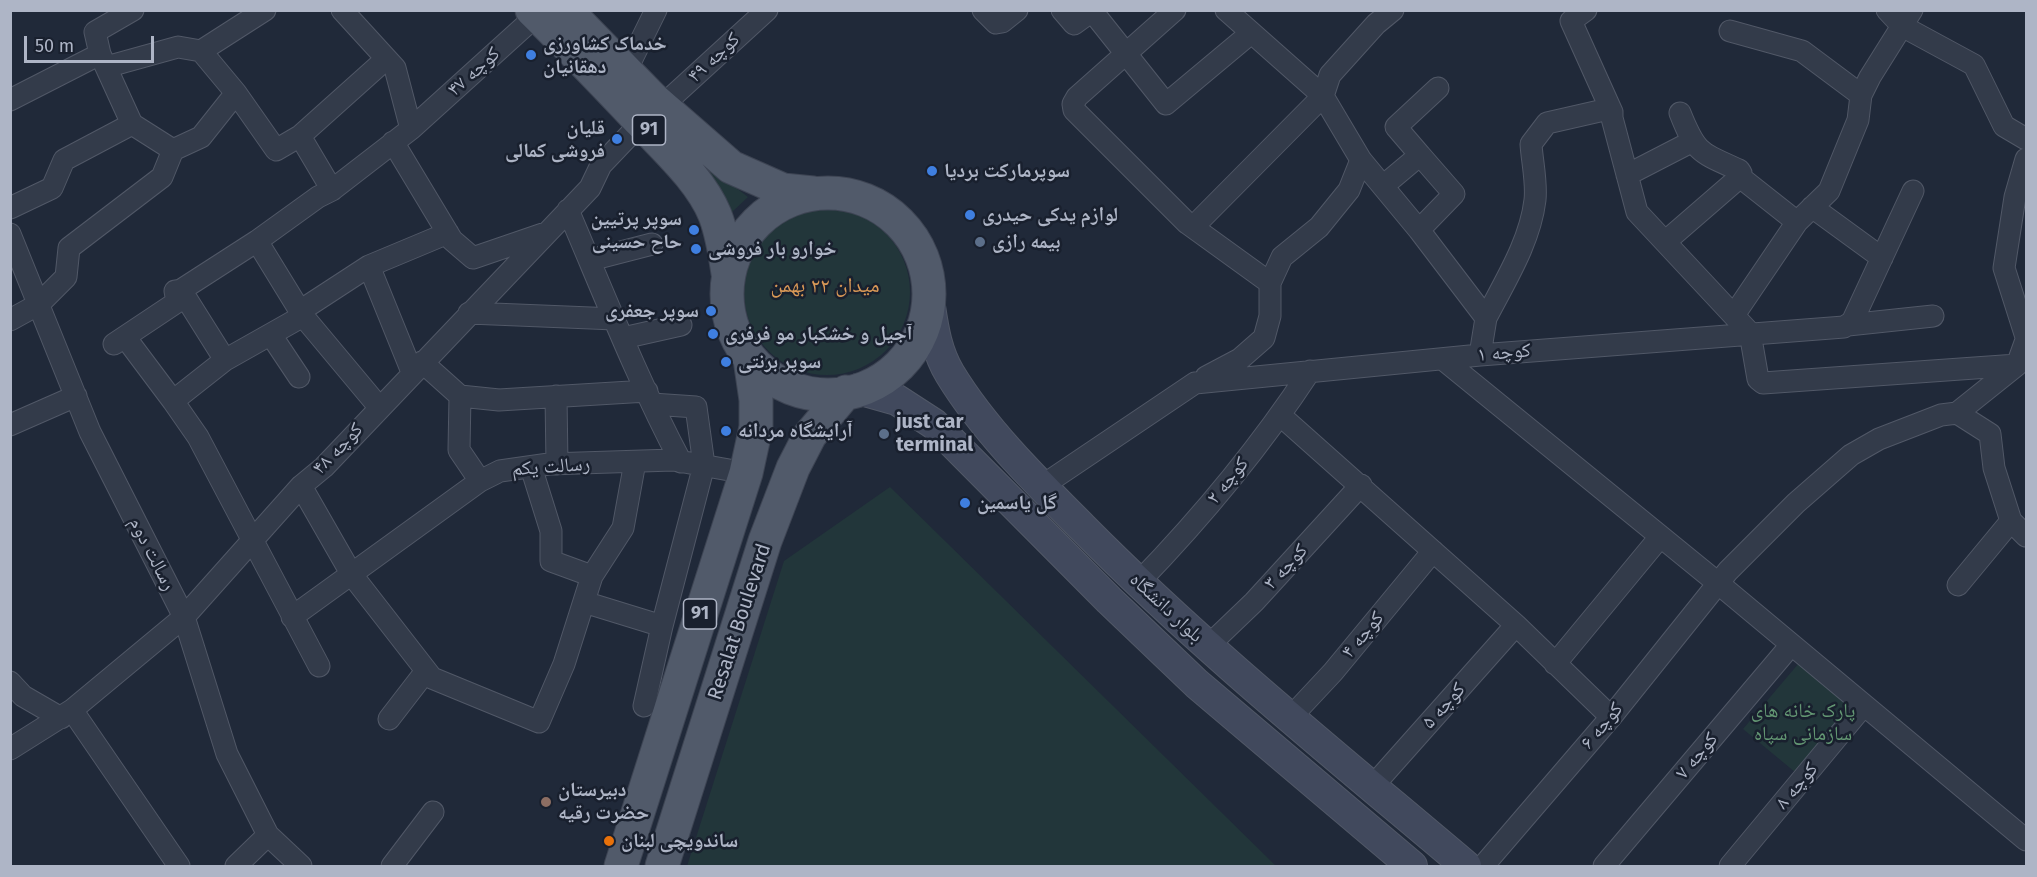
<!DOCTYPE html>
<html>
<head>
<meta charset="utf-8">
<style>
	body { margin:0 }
	#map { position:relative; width:2037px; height:877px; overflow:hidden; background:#202939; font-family:"Fira Sans",sans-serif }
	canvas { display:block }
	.frame { position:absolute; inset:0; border:12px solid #aeb5c6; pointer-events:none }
	.scale { position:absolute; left:24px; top:36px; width:130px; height:27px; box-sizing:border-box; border:3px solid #aeb5c6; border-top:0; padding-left:8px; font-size:18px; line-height:21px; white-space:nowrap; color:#aeb5c6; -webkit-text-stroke:4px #19202e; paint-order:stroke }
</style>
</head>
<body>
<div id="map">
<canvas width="2037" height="877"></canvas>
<div class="frame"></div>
<div class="scale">50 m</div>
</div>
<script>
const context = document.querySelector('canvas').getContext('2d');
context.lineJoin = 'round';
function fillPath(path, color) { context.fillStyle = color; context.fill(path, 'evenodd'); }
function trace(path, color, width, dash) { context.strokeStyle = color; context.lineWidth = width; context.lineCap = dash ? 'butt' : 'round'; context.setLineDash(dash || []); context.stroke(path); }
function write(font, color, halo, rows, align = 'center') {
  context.font = font + ' "Fira Sans","Noto Naskh Arabic",sans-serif'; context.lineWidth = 5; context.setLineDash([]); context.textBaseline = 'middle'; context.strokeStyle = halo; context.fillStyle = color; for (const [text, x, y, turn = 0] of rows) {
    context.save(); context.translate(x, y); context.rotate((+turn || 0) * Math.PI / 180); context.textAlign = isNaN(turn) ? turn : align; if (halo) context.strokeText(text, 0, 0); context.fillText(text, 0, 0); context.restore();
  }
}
fillPath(new Path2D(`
	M704 163 748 197 731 213 699 167Z
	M744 292a83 83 0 1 1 166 0a83 83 0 1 1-166 0Z
	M890 487 1276 866H687L784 561Z
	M1799 663 1863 716 1807 782 1743 729Z`), '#22363a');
const street = new Path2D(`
	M342 10 395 68 411 129 332 190 300 136 386 59
	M983 10 996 23 1002 22 1017 10
	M1062 10 1074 24 1092 11 1166 104 1251 33
	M1175 10 1077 97 1073 104 1074 110 1187 223 1192 225 1199 221 1323 96 1226 10
	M1393 10 1376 24 1330 75 1323 96 1361 160 1419 230 1486 318 1480 355
	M1586 10 1571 21 1612 112
	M1887 10 1902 26 1974 65 2004 126 2026 139
	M1730 31 1802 51 1861 95
	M106 67 178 47 201 51
	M626 71 656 10
	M236 93 276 150 300 136
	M10 100 100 54 95 32 133 10
	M662 106 767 10
	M132 124 173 150 201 137 236 93 201 51 265 10
	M411 129 537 15
	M393 142 452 240 473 258 543 234
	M2026 159 2015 197 2004 268 2026 337
	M1627 175 1691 142
	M1740 177 1797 222
	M1383 186 1420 155 1396 127 1438 88
	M1812 207 1882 258
	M10 208 52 188 64 160 132 124 100 54
	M568 210C604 294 638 381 681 462
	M1187 223 1270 283
	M1419 230 1454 194 1420 155
	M10 234 90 432 184 617 227 754 268 835 301 866
	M257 241 303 316 225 360 181 290 257 241 318 197 332 190
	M1665 242 1740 177 1741 173 1739 170C1699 152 1696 153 1680 113
	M590 260 652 244
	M300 311 369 266
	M469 313 615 319
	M1734 315 1797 222 1829 191 1858 120 1861 95 1870 77 1912 10
	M303 316 379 407
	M1486 318C1505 281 1530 242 1535 200 1537 182 1532 161 1531 144L1547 123 1604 110 1612 112V118L1637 212 1750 333 1758 379 1763 383 2017 365
	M10 320 39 304 66 277 69 248 162 177 173 150
	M1848 325 1933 316
	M271 335 299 377
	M125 337 173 401
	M623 338 681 325
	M114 344 177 302 175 291 181 290
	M225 360 173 401 198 437 319 666
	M1444 360 1719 584 2026 840
	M422 362 460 396 499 400 647 391
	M412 372 369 266 448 233
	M1206 377 1240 359 1264 338 1270 316V283L1282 257 1319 227 1349 190 1361 160
	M460 396 459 450 480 481
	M556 396 557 464
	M1957 413 1990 434 1994 468 2011 521 2026 536
	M1281 416 1516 625 1611 717
	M10 425 76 396
	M531 467 551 531V561L592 576
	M301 486 352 575 432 678 539 722 564 664 592 576 623 528 635 462
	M1042 486 1195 383 1480 355 1844 327 1852 322 1913 191
	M1138 583C1201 518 1260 447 1310 371
	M1958 585 2011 521
	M584 602 662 626 704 465 696 407 652 404
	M292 617 480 481 500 471 549 464 673 460 746 473
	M1207 647 1254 602 1361 485
	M1555 664 1660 537
	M10 682 23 696 61 718
	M644 706 662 626
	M72 710 179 866
	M1290 718 1333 672 1433 551
	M389 719 426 671
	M10 749 72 710 184 617 301 486 324 467 590 188 601 165 641 123
	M1372 787 1516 625
	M236 866 268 835
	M392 866 433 812
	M1483 866 1611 717 1728 571 1796 503 1851 455 1879 439 1941 415 1957 413 2017 365 2026 340
	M1604 866 1791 645
	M1730 866 1864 705`);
const secondary = new Path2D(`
	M929 300C933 326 936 351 950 374 984 430 1036 481 1083 528 1203 649 1336 756 1466 866
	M858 389 897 400 934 424 1109 600 1197 684 1412 866`);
const primary = new Path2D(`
	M532 10C570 47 605 84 641 122 666 149 701 180 715 215 722 233 725 253 728 273
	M566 10 653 99 731 167 783 190 813 193
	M727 294a101 101 0 1 1 202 0a101 101 0 1 1-202 0Z
	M621 866 746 473 756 427V400L750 359
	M662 866 765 541 793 468 810 435 846 392`);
trace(street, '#515867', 23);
trace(secondary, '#515867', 32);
trace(primary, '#3d4453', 35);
trace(street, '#333b4a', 21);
trace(secondary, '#41495d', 30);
trace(primary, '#515a6a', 33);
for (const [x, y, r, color] of [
	[531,55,6,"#3f7fe0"],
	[617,139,6,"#3f7fe0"],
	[932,171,6,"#3f7fe0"],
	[970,215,6,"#3f7fe0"],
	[694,230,6,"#3f7fe0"],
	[980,242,6,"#5c6f8a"],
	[696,249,6,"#3f7fe0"],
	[711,311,6,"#3f7fe0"],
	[713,334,6,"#3f7fe0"],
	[726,362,6,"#3f7fe0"],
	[726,431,6,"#3f7fe0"],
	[884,434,6,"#5c6f8a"],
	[965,503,6,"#3f7fe0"],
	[546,802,6,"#8d6e63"],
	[609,841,6,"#e8710a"]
]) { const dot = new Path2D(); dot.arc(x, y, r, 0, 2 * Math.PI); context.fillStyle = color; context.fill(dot); trace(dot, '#19202e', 2); }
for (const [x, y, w] of [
	[649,130,33],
	[700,614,33]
]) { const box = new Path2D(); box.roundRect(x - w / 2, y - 15, w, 30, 4.5); context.fillStyle = '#19202e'; context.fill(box); trace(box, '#aeb5c6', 1.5); }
write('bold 18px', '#aeb5c6', null, [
	["91",649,130],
	["91",700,614]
]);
write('bold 20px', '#aeb5c6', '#19202e', [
	["خدماک کشاورزی",543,44],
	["دهقانیان",543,67],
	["قلیان",605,128,"right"],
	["فروشی کمالی",605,151,"right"],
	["سوپرمارکت بردیا",944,171],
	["لوازم یدکی حیدری",982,215],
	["سوپر پرتیین",682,219,"right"],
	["حاح حسینی",682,242,"right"],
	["بیمه رازی",992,242],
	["خوارو بار فروشی",708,249],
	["سوپر جعفری",699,311,"right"],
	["آجیل و خشکبار مو فرفری",725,334],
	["سوپر برنتی",738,362],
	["just car",896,422],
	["terminal",896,445],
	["آرایشگاه مردانه",738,431],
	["گل یاسمین",977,503],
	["دبیرستان",558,790],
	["حضرت رقیه",558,813],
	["ساندویچی لبنان",621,841]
], 'left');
write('20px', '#aeb5c6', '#19202e', [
	["کوچه ۴۹",714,58,-43],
	["کوچه ۴۷",474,72,-42],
	["کوچه ۱",1504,353,-5],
	["کوچه ۴۸",338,449,-46],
	["رسالت یکم",551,467,-4],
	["کوچه ۲",1228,481,-51],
	["رسالت دوم",152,554,63],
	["کوچه ۳",1286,567,-47],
	["بلوار دانشگاه",1166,608,43],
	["Resalat Boulevard",740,622,-72],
	["کوچه ۴",1363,635,-50],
	["کوچه ۵",1444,706,-48],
	["کوچه ۶",1602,726,-50],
	["کوچه ۷",1697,756,-50],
	["کوچه ۸",1797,786,-50]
]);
write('20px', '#649874', '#19202e', [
	["پارک خانه های",1803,711],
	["سازمانی سپاه",1803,734]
]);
write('21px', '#d89856', '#19202e', [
	["میدان ۲۲ بهمن",825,286]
]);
</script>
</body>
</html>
